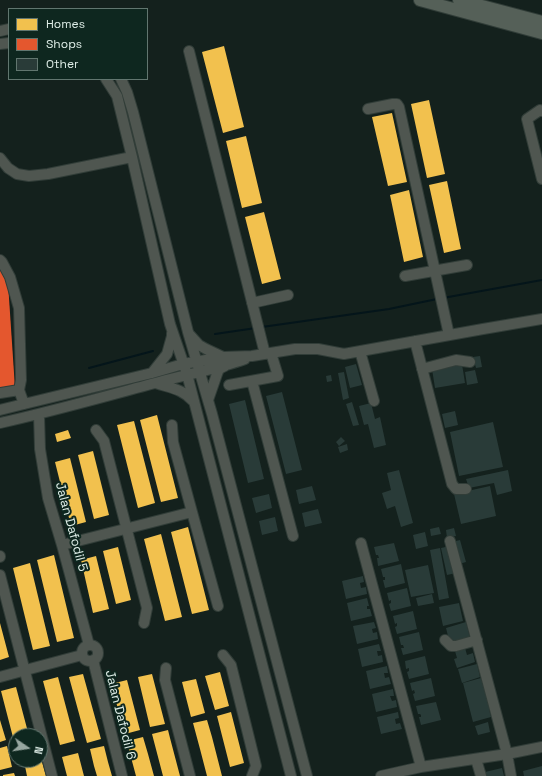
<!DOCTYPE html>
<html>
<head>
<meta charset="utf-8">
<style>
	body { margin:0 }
	#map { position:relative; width:542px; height:776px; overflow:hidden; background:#14211d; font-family:"Space Grotesk",sans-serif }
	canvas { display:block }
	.legend { position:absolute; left:8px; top:8px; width:140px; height:72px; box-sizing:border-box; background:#0e271f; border:1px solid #61766f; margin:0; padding:5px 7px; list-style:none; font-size:12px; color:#deede7 }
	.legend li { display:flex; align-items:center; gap:8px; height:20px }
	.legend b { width:20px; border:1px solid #61766f }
	.north { position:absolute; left:8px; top:728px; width:40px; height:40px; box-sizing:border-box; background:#0e271f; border:1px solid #61766f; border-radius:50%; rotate:103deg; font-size:11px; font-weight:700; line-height:16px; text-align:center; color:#deede7 }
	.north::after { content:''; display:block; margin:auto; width:14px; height:18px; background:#97a6a0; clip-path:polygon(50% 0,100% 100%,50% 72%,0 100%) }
</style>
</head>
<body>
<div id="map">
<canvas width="542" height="776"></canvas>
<ul class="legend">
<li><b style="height:11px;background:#f2c14e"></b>Homes</li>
<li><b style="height:11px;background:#e4572e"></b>Shops</li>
<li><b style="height:11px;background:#293b38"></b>Other</li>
</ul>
<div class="north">N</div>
</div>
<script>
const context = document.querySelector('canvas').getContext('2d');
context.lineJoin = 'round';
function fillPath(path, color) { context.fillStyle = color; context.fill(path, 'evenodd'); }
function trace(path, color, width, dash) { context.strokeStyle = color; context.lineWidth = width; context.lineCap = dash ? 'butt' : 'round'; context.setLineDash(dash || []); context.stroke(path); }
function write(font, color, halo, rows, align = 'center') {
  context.font = font + ' "Space Grotesk",sans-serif'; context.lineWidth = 4; context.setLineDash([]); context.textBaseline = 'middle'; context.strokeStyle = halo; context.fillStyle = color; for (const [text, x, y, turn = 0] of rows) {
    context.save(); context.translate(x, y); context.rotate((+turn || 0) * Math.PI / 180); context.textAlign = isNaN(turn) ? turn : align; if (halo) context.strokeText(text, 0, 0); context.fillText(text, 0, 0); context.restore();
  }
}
fillPath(new Path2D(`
	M224 46 244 127 223 133 202 52Z
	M429 100 445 174 427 178 411 104Z
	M392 113 407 182 388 186 372 117Z
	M246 136 262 203 242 208 226 141Z
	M447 181 461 249 444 253 429 185Z
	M409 190 423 257 404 262 390 195Z
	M264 212 281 279 262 284 245 217Z
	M157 415 178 498 161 502 140 420Z
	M134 421 155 503 138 508 117 425Z
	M68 430 71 438 57 442 55 434Z
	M93 451 109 515 94 519 78 455Z
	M70 458 86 522 71 526 55 462Z
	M188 527 209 610 192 614 171 532Z
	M161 534 182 617 165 621 144 539Z
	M118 547 131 600 116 604 103 551Z
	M54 555 74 638 57 642 37 560Z
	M96 556 109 609 93 613 81 560Z
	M30 563 50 646 33 650 13 568Z
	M0 623 9 657 0 660Z
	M220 672 229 706 215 710 205 676Z
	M83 674 101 739 87 743 69 677Z
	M152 674 165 724 150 727 138 677Z
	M58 677 75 741 60 745 43 681Z
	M196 679 205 713 191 717 182 682Z
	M127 680 140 730 125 734 111 684Z
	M16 687 29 736H16L15 745 1 691Z
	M231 712 244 763 230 767 217 716Z
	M0 720 6 740 0 742Z
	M207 720 212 737 222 776H207L200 749 193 723Z
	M168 730 170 738 180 776H163L152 734Z
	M143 737 148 754 154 776H136L129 750 127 741Z
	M7 746 12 767 0 770V748Z
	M104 746 108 762 112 776H97L94 766 90 749Z
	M78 753 84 776H67L62 757Z
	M42 762 46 776H27L25 766Z
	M14 773 15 776H3V775Z`), '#f2c14e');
fillPath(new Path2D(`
	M0 264 8 283 15 388 0 390Z`), '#e4572e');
trace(new Path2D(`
	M443 298 542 280
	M262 327 389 309 437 299
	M215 334 256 328
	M89 368 153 351`), '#04151a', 2);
fillPath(new Path2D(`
	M480 356 482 367 476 368 473 357Z
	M356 364 362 385 350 388 345 367Z
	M462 364 465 383 435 388 432 369Z
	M475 370 478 383 467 385 465 372Z
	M344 372 349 398 343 400 338 373Z
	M331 375 332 381 327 382 326 376Z
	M282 392 302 470 286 474 266 396Z
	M245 400 264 479 248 483 229 404Z
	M352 402 359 425 353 426 346 404Z
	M371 403 375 419 380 417 386 445 374 448 368 424 364 425 359 406Z
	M455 411 458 425 445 428 442 414Z
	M493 422 503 467 459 476 450 432Z
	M341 437 345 441 339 446 336 442Z
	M347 444 348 450 340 453 338 447Z
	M399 470 413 523 401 527 395 506 387 509 382 493 391 490 387 473Z
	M508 470 512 491 497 495 494 483 469 488 466 479Z
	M312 486 316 500 299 504 296 490Z
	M490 486 496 516 461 524 454 494Z
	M269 494 272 508 256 513 252 498Z
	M318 509 322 523 305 527 302 513Z
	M275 517 278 531 262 535 259 521Z
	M439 527 441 534 431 536 430 529Z
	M454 528 456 536 447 538 446 530Z
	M425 532 428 546 416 549 413 535Z
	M460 540 466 562 459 564 452 542Z
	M394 543 399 561 378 566 377 558H379L378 555H376L374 547Z
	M450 546 456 573 447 575 441 548Z
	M440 548 449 598 439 600 430 550Z
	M401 564 405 583 385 588 383 580H385V577H383L381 569Z
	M428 565 434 593 411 597 405 570Z
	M363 576 364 582 360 583 361 588 366 587 367 594 346 599 342 581Z
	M407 588 411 606 391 611 389 604 391 603V600L389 601 387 593Z
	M432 594 434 603 418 606 416 598Z
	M367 598 369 606H367V609H370L372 616 351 621 347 603Z
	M459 603 463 621 443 626 439 607Z
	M413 611 417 629 397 634 395 627 397 626V623L395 624 393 616Z
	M374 622 376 628 372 629 373 633 377 632 378 639 357 644 353 626Z
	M466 622 470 638 450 644 446 628Z
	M419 632 423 650 403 655 401 648H404L403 645H401L399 637Z
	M379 644 381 651H377L378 656 382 655 383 662 362 667 358 649Z
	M465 648 467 655 473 653 475 662 457 668 454 659 457 658 455 651Z
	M425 656 429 674 409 679 407 672 409 671V668L406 669 405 661Z
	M477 664 480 677 462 683 458 669Z
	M387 666 388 673H384L385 678 389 677 391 684 370 689 366 671Z
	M431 678 435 696 415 701 413 694 415 693 414 690 412 691 410 683Z
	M481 678 486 695 490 694 494 708 489 709 491 717 473 722 463 683Z
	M393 689 394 696H390L392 701 396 700 397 707 376 712 372 694Z
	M436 702 441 720 421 725 419 717H421V715L420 714H418L416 706Z
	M398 712 399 718 395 719 396 724 400 723 402 729 381 734 377 717Z
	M488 722 490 732 478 735 475 726Z
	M542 766V776H524L523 771Z
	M502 768 504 776H486L485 772Z`), '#293b38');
const minor = new Path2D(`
	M0 31 9 29
	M0 44 9 43
	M189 51 265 354
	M106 79 117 96 132 157 170 324 187 374 291 776
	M121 79 127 92 133 112 188 332 212 414 307 776
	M368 109 393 104H397L399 107 449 335
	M542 111 540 110 527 119 542 179
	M0 158 8 168 17 174 29 176 48 174 132 157
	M0 260 2 262 10 277 19 308 21 380 19 390 24 404
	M405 276 467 265
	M252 303 288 295
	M190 335 199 345 206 349 223 357
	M415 341 452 484 456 489H466
	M360 351 374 401
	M422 369 456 360 470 362
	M152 373 167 354 172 336V333
	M252 381 293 536
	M156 383C170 388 183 389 193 401
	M229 385 278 376 271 353
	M0 393 19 390
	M208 400 217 374 219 369 225 366
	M0 410 24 404 152 373 183 364 223 357 252 356 295 349H318L344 354 483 329 542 319
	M39 415 40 449 48 498 62 545 89 645
	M0 423C54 411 106 396 159 382 188 374 217 369 245 359
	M172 425 173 442 192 512 218 606
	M96 430 104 441 147 608 144 623
	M450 541 507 754 511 776
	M361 543 421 767
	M62 545 192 512
	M0 557V556
	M0 575 52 776
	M445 640 451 646H456L477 640
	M82 653a8 8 0 1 1 16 0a8 8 0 1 1-16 0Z
	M223 655 231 665 256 766 252 776
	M93 660 122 776
	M166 668 165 680 190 776
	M0 677 82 655
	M476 759 481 776
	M381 776 421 767 507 754 542 747`);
const major = new Path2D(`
	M420 0 542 33
	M459 0 542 22`);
trace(minor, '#313d38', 12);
trace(major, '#313d38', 14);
trace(minor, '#4f5650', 10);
trace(major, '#556058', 12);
write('13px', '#deede7', '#0e271f', [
	["Jalan Dafodil 5",71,527,75],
	["Jalan Dafodil 6",120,715,76]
]);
</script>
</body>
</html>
